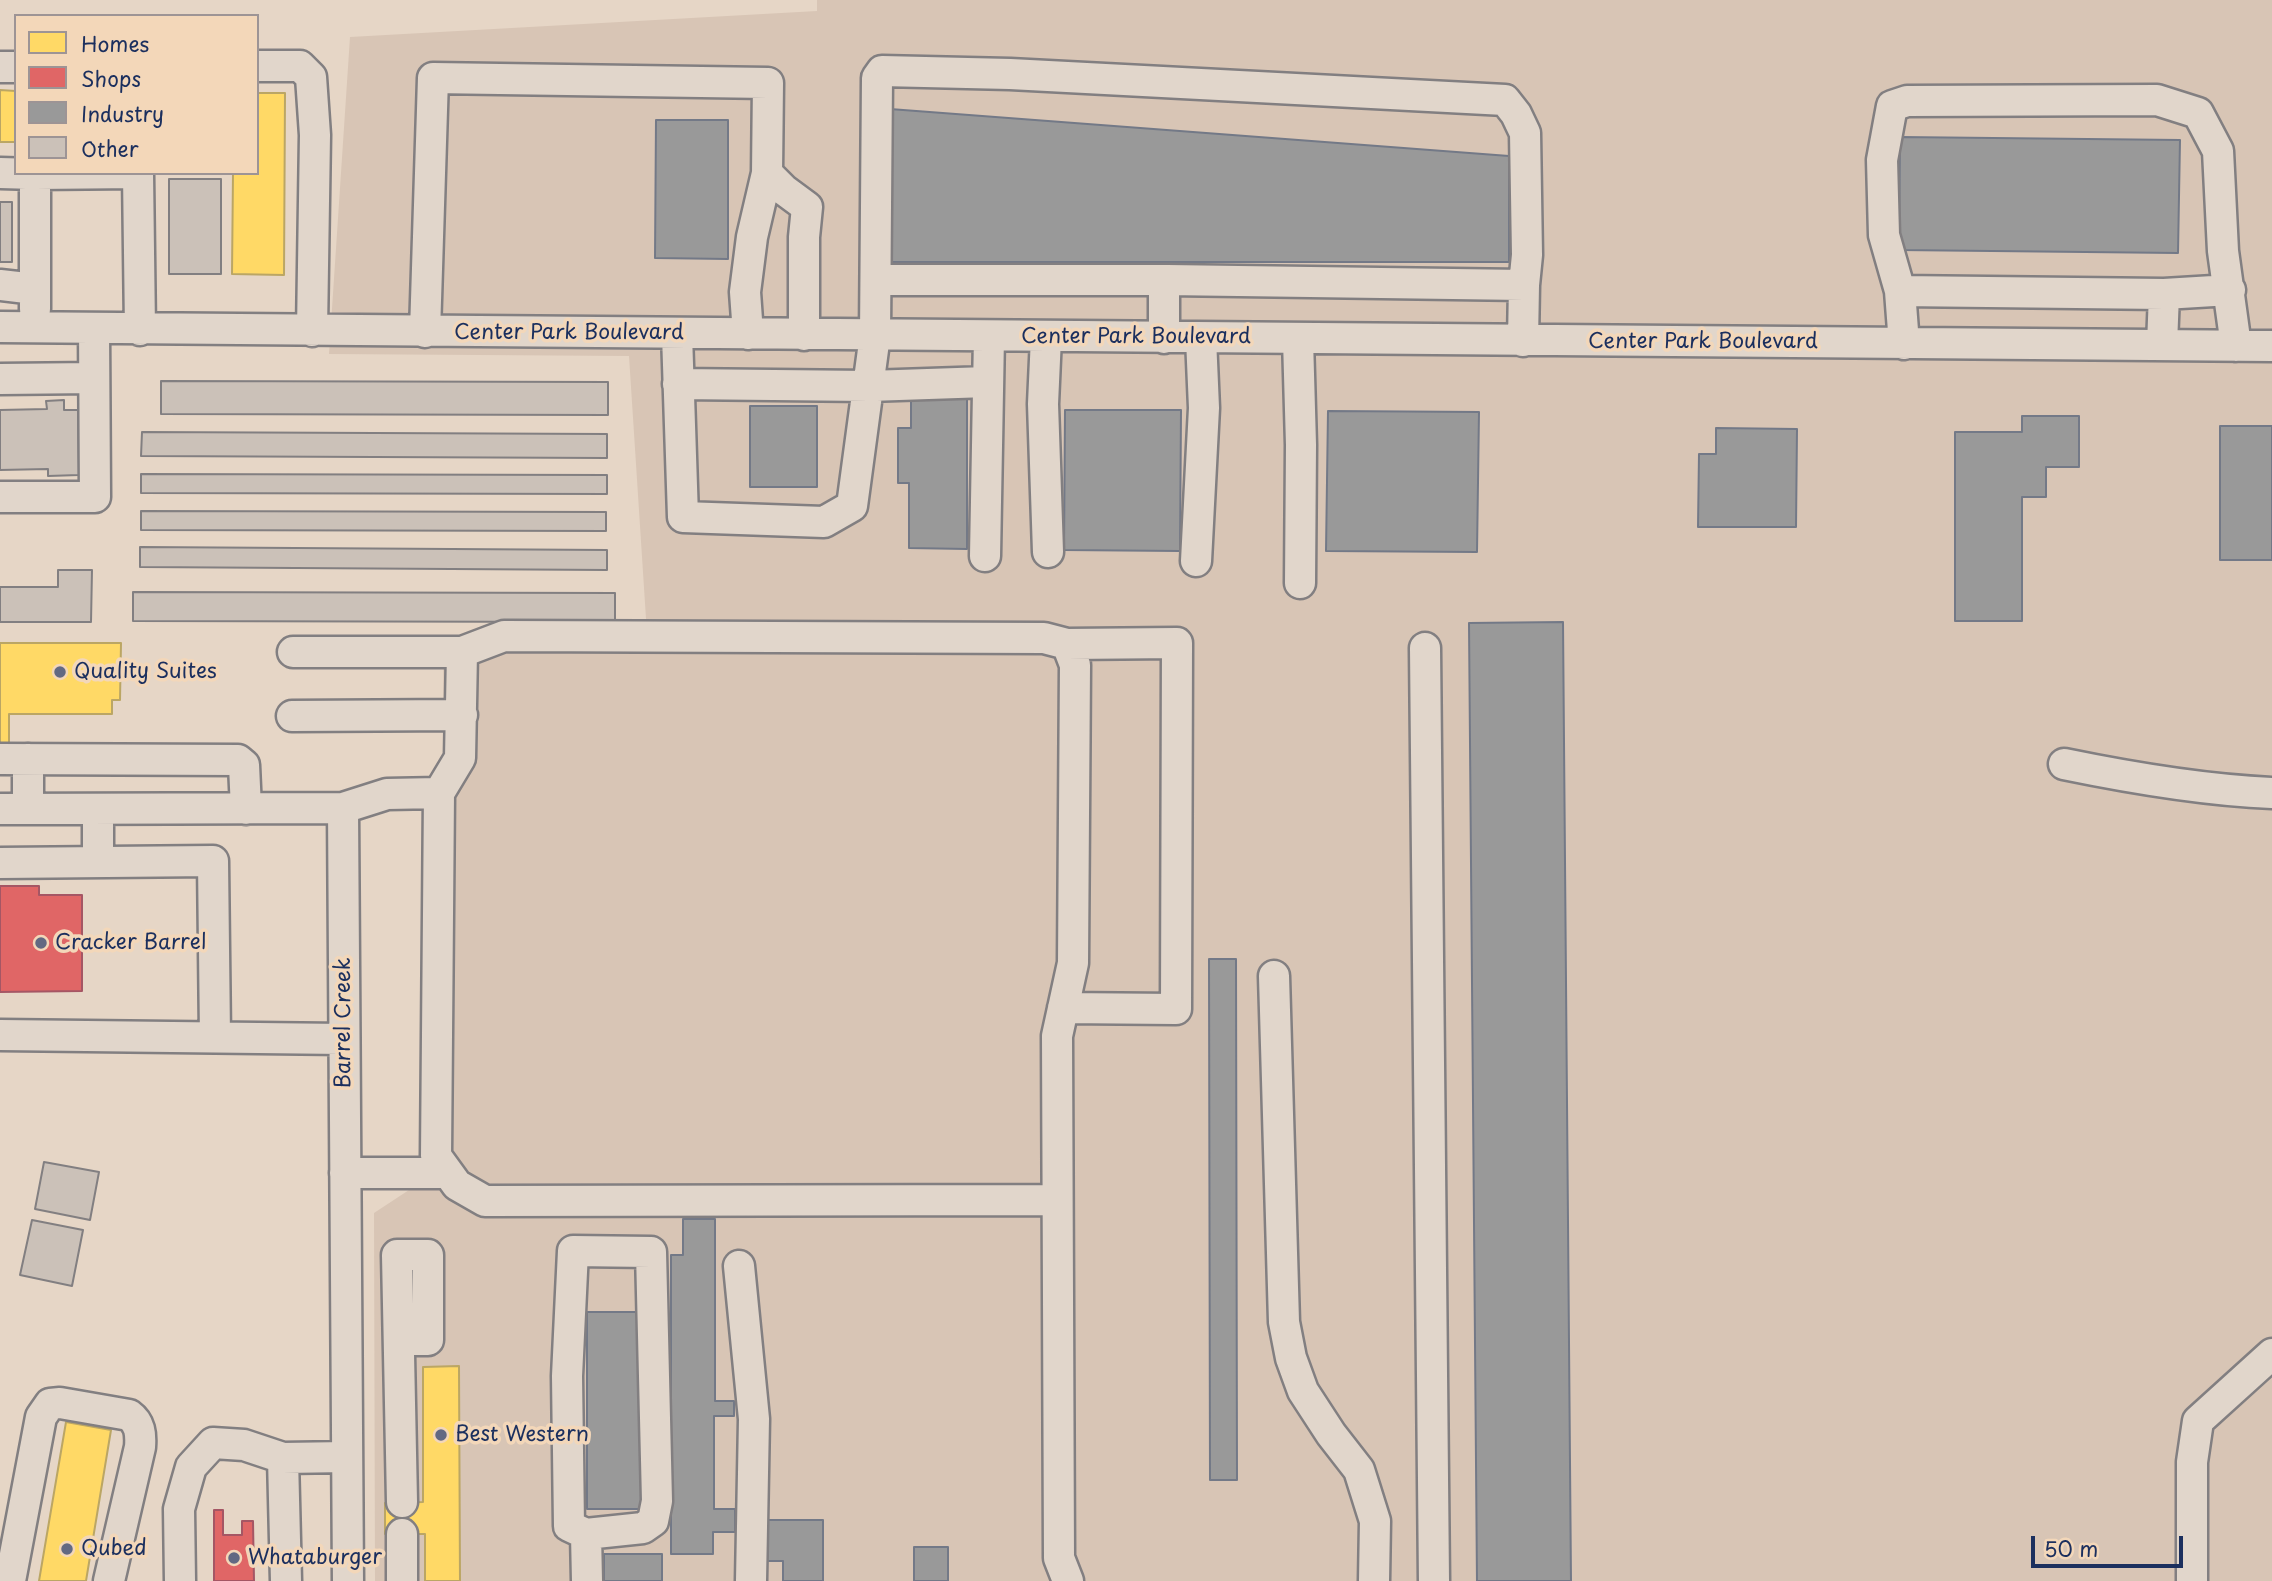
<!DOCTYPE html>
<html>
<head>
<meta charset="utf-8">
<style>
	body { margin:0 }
	#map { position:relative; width:2272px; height:1581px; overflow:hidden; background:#e6d6c6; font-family:"Playpen Sans",sans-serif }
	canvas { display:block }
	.legend { position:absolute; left:14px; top:14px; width:245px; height:161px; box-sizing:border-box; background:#f3d7b9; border:2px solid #9d9495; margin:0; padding:9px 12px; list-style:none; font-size:21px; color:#1b2f5e }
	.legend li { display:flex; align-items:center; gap:14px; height:35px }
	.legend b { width:35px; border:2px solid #9d9495 }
	.scale { position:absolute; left:2031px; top:1536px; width:152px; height:32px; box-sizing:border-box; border:4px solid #1b2f5e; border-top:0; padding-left:9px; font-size:21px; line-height:24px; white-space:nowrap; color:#1b2f5e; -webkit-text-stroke:5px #f3d7b9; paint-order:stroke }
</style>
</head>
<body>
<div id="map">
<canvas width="2272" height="1581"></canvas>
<ul class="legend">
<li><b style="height:19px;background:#ffd966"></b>Homes</li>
<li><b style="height:19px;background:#e06666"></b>Shops</li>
<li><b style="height:19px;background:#999"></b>Industry</li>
<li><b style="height:19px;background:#cbc1b8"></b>Other</li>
</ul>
<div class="scale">50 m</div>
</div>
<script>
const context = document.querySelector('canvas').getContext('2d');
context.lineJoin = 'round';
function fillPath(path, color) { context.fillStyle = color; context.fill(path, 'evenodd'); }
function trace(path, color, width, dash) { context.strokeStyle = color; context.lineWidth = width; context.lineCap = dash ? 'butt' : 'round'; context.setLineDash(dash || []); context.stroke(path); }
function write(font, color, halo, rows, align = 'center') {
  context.font = font + ' "Playpen Sans",sans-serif'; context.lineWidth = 7; context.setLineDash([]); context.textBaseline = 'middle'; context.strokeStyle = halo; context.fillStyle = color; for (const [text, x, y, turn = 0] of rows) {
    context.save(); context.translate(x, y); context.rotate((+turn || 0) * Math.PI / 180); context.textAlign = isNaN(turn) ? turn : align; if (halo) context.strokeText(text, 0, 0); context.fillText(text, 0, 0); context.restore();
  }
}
fillPath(new Path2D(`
	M817 0H2272V1581H375L374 1213 447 1165 443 642 647 634 629 356 329 354 350 37 817 11Z`), '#d8c5b5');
const homes = new Path2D(`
	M0 90 16 91V142H0Z
	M257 93H285L284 275 232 274 233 173H257Z
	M0 643H121L120 700H112V714H9V743H0Z
	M459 1366 460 1581H425V1534H385V1503L423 1502V1367Z
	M66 1422 111 1430 86 1581H39Z`);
fillPath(homes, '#ffd966');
trace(homes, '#bba664', 2);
const shops = new Path2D(`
	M0 886H39V895H82V991L0 992Z
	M214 1510H223V1535H242V1521H253L254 1581H214Z`);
fillPath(shops, '#e06666');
trace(shops, '#a55664', 2);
const industry = new Path2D(`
	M890 109 1509 156V262H890Z
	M656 120H728V259L655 258Z
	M1900 137 2180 140 2178 253 1899 250Z
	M911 399H967V549L909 548V483H898V428H911Z
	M750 406H817V487H750Z
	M1065 410H1181L1180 551 1064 550Z
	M1328 411 1479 412 1477 552 1326 551Z
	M2022 416H2079V467H2046V497H2022V621H1955V432H2022Z
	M2220 426H2272V560H2220Z
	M1716 428 1797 429 1796 527H1698L1699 454H1716Z
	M1563 622 1571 1581H1477L1469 623Z
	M1209 959H1236L1237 1480H1210Z
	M683 1219H715V1401H734V1416H714V1509H735V1532H713V1554H671V1255H683Z
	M587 1312H646V1509H587Z
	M766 1520H823V1581H783V1561H766Z
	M914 1547H948V1581H914Z
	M604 1554H662V1581H604Z`);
fillPath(industry, '#999');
trace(industry, '#737987', 2);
const building = new Path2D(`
	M169 179H221V274H169Z
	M0 202H12V262H0Z
	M161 381 608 382V415L161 414Z
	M64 400V410H78L79 475 48 476V469L0 470V410L47 409 46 401Z
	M142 432 607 434V458L141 456Z
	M141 474 607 475V494L141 493Z
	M141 511 606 512V531L141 530Z
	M140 547 607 550V570L140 567Z
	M58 570H92L91 622H0V587H58Z
	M133 592 615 593V622L133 621Z
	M44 1162 99 1172 90 1220 35 1209Z
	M32 1220 83 1230 72 1286 20 1275Z`);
fillPath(building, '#cbc1b8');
trace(building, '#827f81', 2);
const minor = new Path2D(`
	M257 66H300L311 77 315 135 312 331
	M0 67H16
	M0 173 35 174V289
	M35 174 138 173 140 330
	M876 280H1167L1524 285
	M0 285 35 289V309
	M1900 291 2164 294
	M0 327 2272 346
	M425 332 433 78 768 83 767 173 784 190 807 207 804 237V335
	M677 334 683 517 824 522 852 506 875 335 877 78 882 71 1010 74 1505 100 1516 114 1525 133 1527 255 1524 285 1523 341
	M748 334 745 292 752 237 767 173
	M1046 337 1043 404 1048 552
	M1164 338V280
	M1298 339 1301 445 1300 583
	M1904 344 1900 291 1884 235 1882 160 1892 106 1907 101 2157 100 2198 113 2218 151 2223 251 2236 346
	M2162 345 2164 294 2230 290
	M0 379 94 378
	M678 384 869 386 987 382
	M0 497H95L94 329
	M985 556 989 336
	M1196 561 1204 408 1201 338
	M1425 648 1434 1581
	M293 652H462
	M292 716 462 715
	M0 759 238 760 244 765 246 809
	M2064 764C2132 778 2202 790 2272 793
	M343 808 387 794 439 793
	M0 809 343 808 348 1581
	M28 809V759
	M98 809V862
	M0 863 213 861 215 1037
	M1274 976 1284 1322 1291 1358 1303 1391 1331 1434 1359 1470 1375 1521 1374 1581
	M1063 1008 1176 1009 1177 643 1067 644
	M0 1035 344 1039
	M345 1173H448
	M1057 1200 485 1201 457 1185 436 1156 439 793 460 758 462 652 504 636 1044 638 1067 644 1075 665 1073 963 1057 1036 1059 1558 1068 1581
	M573 1251 651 1252 657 1501 653 1521 643 1528 586 1534 569 1526 567 1376Z
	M739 1266 754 1419 751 1581
	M399 1340H428V1255H397L402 1502
	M283 1458 286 1581
	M586 1534 587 1581
	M10 1581 41 1417 50 1404 60 1403 129 1415C140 1423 141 1434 140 1447L109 1581
	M180 1581 179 1509 191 1467 213 1443 244 1445 283 1458 347 1457
	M402 1581V1534
	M2192 1581V1462L2198 1421 2272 1354`);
trace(minor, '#827f81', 35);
trace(minor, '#e1d6cb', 30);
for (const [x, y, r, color] of [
	[60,672,7,"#626982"],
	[41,943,7,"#626982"],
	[441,1435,7,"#626982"],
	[67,1549,7,"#626982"],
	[234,1558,7,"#626982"]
]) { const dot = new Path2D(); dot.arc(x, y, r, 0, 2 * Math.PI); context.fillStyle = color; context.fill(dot); trace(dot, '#f3d7b9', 2.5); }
write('21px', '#1b2f5e', '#f3d7b9', [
	["Center Park Boulevard",569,333],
	["Center Park Boulevard",1136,337],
	["Center Park Boulevard",1703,342],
	["Barrel Creek",344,1023,-90]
]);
write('21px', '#1b2f5e', '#f3d7b9', [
	["Quality Suites",74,672],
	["Cracker Barrel",55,943],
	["Best Western",455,1435],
	["Qubed",81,1549],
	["Whataburger",248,1558]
], 'left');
</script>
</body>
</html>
